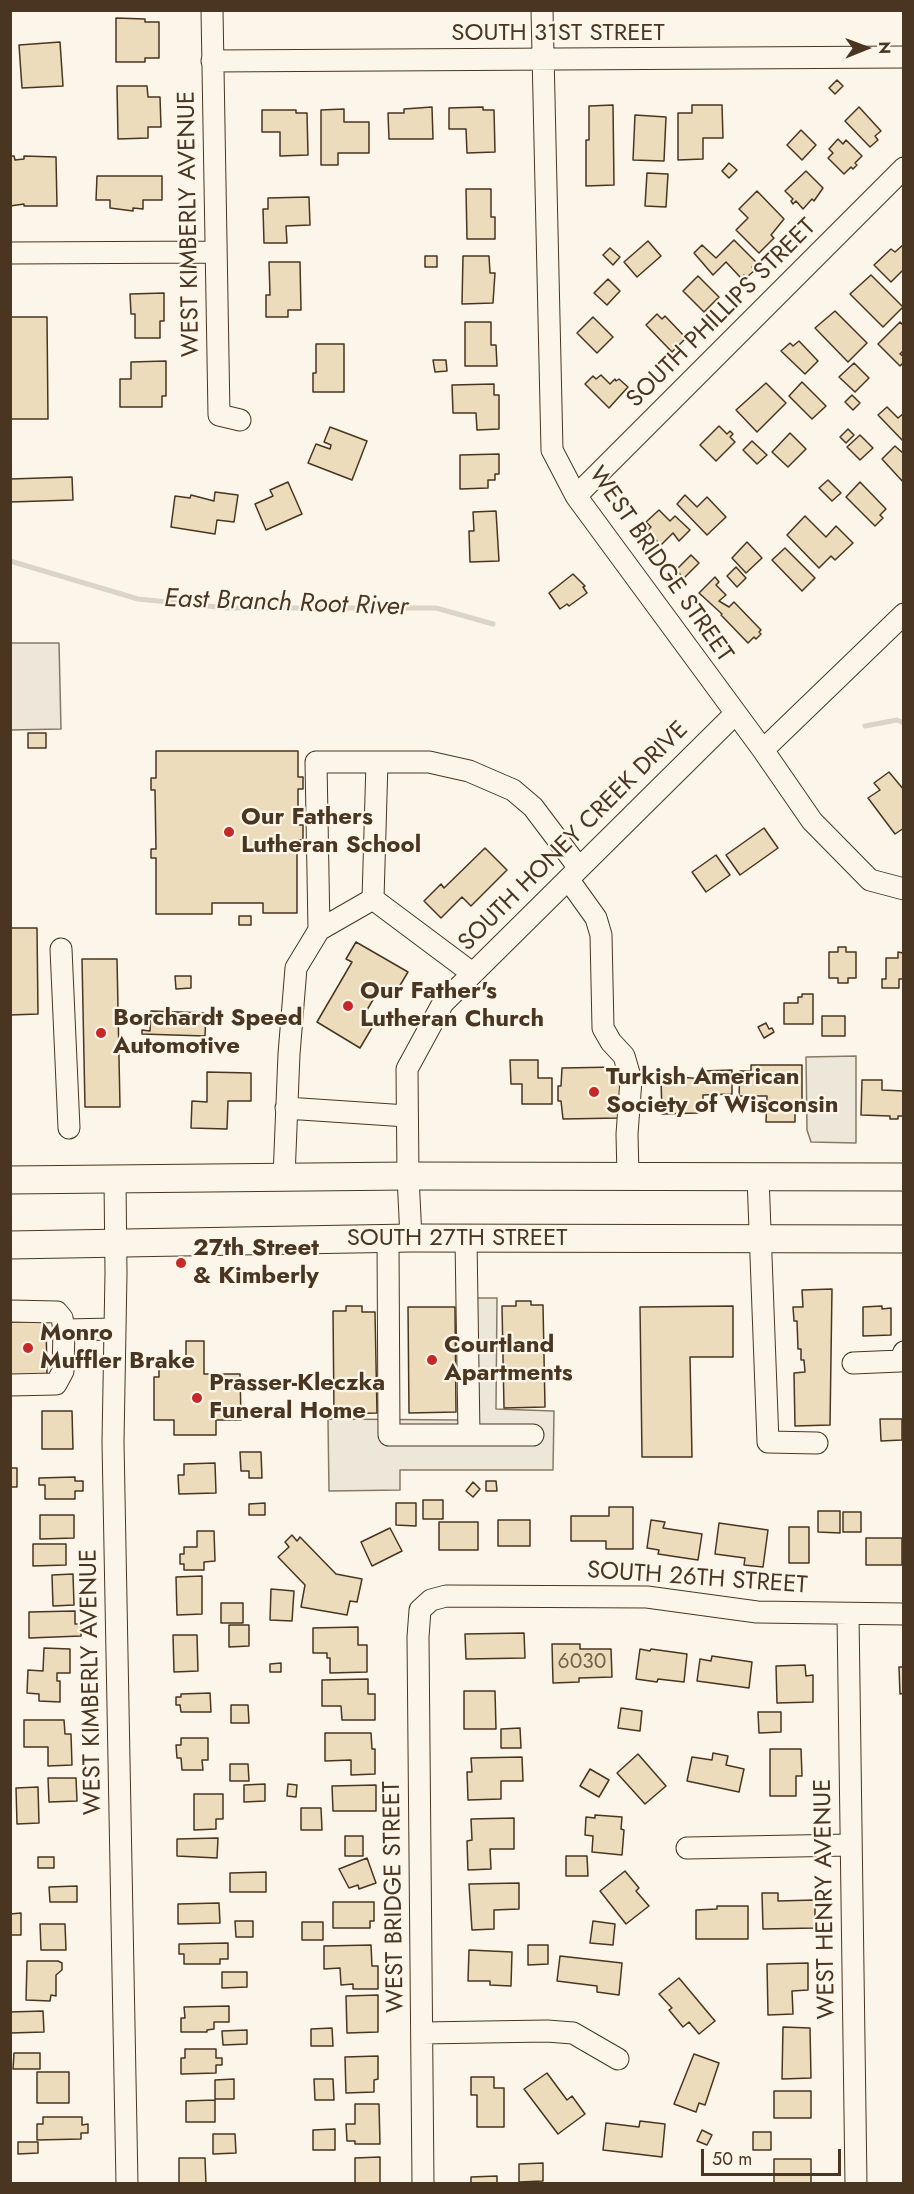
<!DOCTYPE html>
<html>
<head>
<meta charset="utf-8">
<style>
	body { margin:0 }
	#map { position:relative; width:914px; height:2194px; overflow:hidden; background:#fbf6e9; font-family:Jost,sans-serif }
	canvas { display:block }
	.frame { position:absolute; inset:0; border:12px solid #4a3520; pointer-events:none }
	.north { position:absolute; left:836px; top:18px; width:60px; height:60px; -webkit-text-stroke:4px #fbf6e9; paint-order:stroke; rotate:89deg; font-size:16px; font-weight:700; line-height:24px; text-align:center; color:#4a3520 }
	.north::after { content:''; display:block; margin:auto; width:21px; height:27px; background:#4a3520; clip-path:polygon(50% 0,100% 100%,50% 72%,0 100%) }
	.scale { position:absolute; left:701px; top:2149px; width:140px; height:27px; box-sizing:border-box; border:3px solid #4a3520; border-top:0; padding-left:8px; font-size:18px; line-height:21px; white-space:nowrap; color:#4a3520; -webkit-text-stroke:4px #fbf6e9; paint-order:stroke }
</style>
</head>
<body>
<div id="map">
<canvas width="914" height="2194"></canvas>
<div class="frame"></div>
<div class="north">N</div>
<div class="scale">50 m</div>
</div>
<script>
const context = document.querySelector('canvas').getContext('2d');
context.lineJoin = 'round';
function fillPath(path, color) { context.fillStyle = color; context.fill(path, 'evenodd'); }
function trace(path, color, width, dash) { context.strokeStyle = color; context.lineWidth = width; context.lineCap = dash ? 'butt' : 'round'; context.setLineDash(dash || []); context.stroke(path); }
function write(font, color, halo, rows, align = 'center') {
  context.font = font + ' Jost,sans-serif'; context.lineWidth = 4.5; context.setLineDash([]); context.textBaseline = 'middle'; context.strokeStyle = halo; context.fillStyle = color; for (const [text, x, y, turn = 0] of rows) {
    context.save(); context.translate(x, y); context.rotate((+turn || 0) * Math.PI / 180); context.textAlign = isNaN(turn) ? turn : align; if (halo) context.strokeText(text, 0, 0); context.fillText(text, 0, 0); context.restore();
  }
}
const green = new Path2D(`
	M11 643H59L61 729 11 730Z`);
fillPath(green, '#ede6d9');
trace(green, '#887966', 1.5);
const parking = new Path2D(`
	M856 1056V1143L811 1142 807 1130 806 1057Z
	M459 1298H497L496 1409 554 1411 553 1470H400V1490L329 1491 328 1419 459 1420Z`);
fillPath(parking, '#ede7d9');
trace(parking, '#887966', 1.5);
trace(new Path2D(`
	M10 561 138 599 227 608H436L493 624
	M865 726 897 720 904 723`), '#dcd4c6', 5);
const building = new Path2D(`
	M116 18 145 19V22H159V58H145V62H116Z
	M60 42 63 86 22 88 19 45Z
	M837 80 843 86 835 94 829 88Z
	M117 86H147L148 97H160L161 127H148V138L118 139Z
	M613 105 614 185 586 186V140H589V106Z
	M692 105H722L723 138H703V159L678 160V113H692Z
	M432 107 433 139H389L388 113H404V109Z
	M483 107V110H494L495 152 467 153 466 129H449V108Z
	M859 107 881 131 875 136 878 140 870 147 845 121Z
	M344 109V122H369V153H338V165H321V110Z
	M262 110H296V113H307L308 155 280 156V132H262Z
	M635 115 666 117 664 161 633 160Z
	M801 130 816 145 802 160 787 145Z
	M838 139 843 144 846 140 862 156 855 163 857 165 853 169 851 167 844 174 828 158 833 153 829 149Z
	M10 156H14L15 160 24 159V156L56 157 57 206H24V204L10 206Z
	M729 163 737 170 729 178 722 171Z
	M806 171 823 188 814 201 812 199 803 209 796 201 793 204 791 201 793 199 785 191Z
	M647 173 668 174 666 207 645 206Z
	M97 176H162V200H143V209L133 208V211L110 208V200H96Z
	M466 189H491V217H495V239H467Z
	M757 191 784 219 771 235 774 238 759 253 736 230 748 218 739 209Z
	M309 197 310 225 286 226 287 243H264L263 209H268V198Z
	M734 240 757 263 752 267 755 270 747 277 744 275 741 278 726 262 713 275 694 253 702 245 716 258Z
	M648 241 661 256 637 277 624 262Z
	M904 244V273L902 271 891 282 874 265 891 249 895 252Z
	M610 248 620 257 613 265 603 255Z
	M425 256H437V267H425Z
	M463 256H489L490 273H495L493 303 462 304Z
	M269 262H300L301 310H288V317H266V295H270Z
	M871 275 903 307 883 327 850 294Z
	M698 276 719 297 704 312 683 291Z
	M608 279 620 291 607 305 594 293Z
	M164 293V321H160V338H135V314H131L130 294Z
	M835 311 867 343 848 362 815 328Z
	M657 314 662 319 665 316 686 338 672 352 646 325Z
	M10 317H47L48 419H10Z
	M593 317 613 337 597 353 577 333Z
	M465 322H491V345H496L497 366H465Z
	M900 322 904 326V350L900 354 904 357V362L900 366 878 344Z
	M799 341 818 361 805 374 781 351 790 343 793 346Z
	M316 344H344V392H313V373H316Z
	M433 360H446L447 371 435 372Z
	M166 361V396H162V407H120V379H131V362Z
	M854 363 869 378 855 392 839 377Z
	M601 375 610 384 615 379 616 381 619 379 628 387 609 408 585 384 593 376 596 379Z
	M802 382 826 406 812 419 789 396Z
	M766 383 786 403 757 432 736 410Z
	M494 384V395H499V429L477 430 476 413H453L452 385Z
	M852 395 860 403 853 410 845 402Z
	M887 407 898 418 904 413V442L878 415Z
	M719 426 727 434 730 431 733 434 730 437 735 442 716 461 700 445Z
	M330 427 367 441 352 480 308 463 316 444 330 449 331 445 324 442Z
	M848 429 854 435 846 443 840 437Z
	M790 433 806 449 788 467 772 452Z
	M860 435 873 448 860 460 847 447Z
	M752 441 767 455 757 464 743 450Z
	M895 446 904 454V483L882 459Z
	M499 454V474H495V480H488V488L460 489V455Z
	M72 477 73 500 10 502V479Z
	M828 480 841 493 832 501 819 488Z
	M288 482 302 514 266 530 255 504 273 496 270 490Z
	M860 482 886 509 880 515 883 518 875 526 846 497Z
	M215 492 238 495 234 522 217 520 215 534 171 527 175 496 190 498 191 495 214 501Z
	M685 495 697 507 707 497 726 517 707 535 677 504Z
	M659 510 670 521 675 516 690 530 679 541 673 533 661 545 647 531 651 527 646 522Z
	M496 511 499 561 470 562 469 531H474L473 512Z
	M805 516 826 537 836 526 853 543 835 560 831 556 819 568 787 535Z
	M747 542 762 558 746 573 732 558Z
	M785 548 815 578 802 591 772 560Z
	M691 555 699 563 684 578 676 570Z
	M736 567 746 578 737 587 727 576Z
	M573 574 585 586 583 587 587 593 569 606 567 604 560 609 549 593Z
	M715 577 719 582 716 585 726 595 719 601 729 607 734 602 761 630 759 632 761 634 756 639 754 637 748 643 721 615 722 614 699 593Z
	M28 733H46V748H28Z
	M156 751H298V777H303V789H298V825H303V840H297V913H263V903H212V914H156V858H151V849H156L155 790H151V778H156Z
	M889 772 904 790V828L895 834 868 798 880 790 874 783Z
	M764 828 778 848 740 875 726 855Z
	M485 848 507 870 471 906 462 897 441 918 424 901 441 884 444 888Z
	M716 855 730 875 706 892 692 872Z
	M239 916H251V925H239Z
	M10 928H37L38 1014 10 1015Z
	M356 942 408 972 396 992 388 987 386 991 380 988 361 1020 373 1026 360 1048 317 1022 352 962 346 959Z
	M838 947H846V952H856V978H848V983H838V978H829V952H838Z
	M903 948H904V979H899V988H882V979H886V958H898V952L903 953Z
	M82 959H117L120 1107H85Z
	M175 976H191V988L176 989Z
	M802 994H813V1024H784V1003H798V997H802Z
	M151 1011 206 1013 205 1036 142 1034V1030L150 1031Z
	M822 1016H845V1036H822Z
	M766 1023 769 1029 772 1028 774 1032 764 1038 758 1027Z
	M510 1060H538V1078H552V1104H522V1084H511Z
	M751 1065H802V1104H795V1122H766L767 1096H739L740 1071H751Z
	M618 1067 620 1085 619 1118 563 1119 561 1101H558V1086H561L562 1068Z
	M732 1070V1094L703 1095V1105H698V1113L662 1114 661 1079H680V1077L702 1079V1071Z
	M207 1072 251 1073V1101H228L227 1129 191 1128 192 1101 207 1102Z
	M862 1080H882V1090L904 1091V1116H898V1119H890V1116L861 1115Z
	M832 1289 830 1425 795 1426 794 1373 805 1372 804 1360H801V1349H798L797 1321H794L793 1307H803L802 1290Z
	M516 1301H531V1305H543L545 1407 504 1408 502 1306H516Z
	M346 1306H362V1312H375L377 1413 334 1414 333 1311H346Z
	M733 1306V1357H690L692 1457H642L640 1307Z
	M882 1306V1309L891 1308V1335L863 1336V1307Z
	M408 1307H455L456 1412 409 1413Z
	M46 1321 47 1375H10V1322Z
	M186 1341H204V1374H240L241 1420H216V1435H174V1420H154V1377H159V1360H186Z
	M42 1411H72L73 1449H42Z
	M880 1419H902V1440L881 1441Z
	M240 1452H261L262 1478H249V1471H241Z
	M215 1463 216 1493 179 1494 178 1475H184V1464Z
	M10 1468H17V1487H10Z
	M75 1477V1481H83V1491H75V1499H45V1485H39V1478Z
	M486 1481H496L497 1491H486Z
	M473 1482 480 1489 473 1497 466 1491Z
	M423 1500H443V1519H423Z
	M265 1503V1515H249V1504Z
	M396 1503H416V1526L396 1525Z
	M609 1507H633V1549H606V1541H571V1516H609Z
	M818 1511H840V1533L818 1532Z
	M843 1512H861V1532H843Z
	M40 1515H74V1538L40 1539Z
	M498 1520H530V1546H498Z
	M651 1520 665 1522 663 1528 702 1534 698 1560 658 1554 659 1550 647 1548Z
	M439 1522H478V1550H439Z
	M719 1523 768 1530 763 1567 744 1565 745 1558 715 1554Z
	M789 1527H809V1563H789Z
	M390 1528 402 1551 372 1566 361 1542Z
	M197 1531H214L215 1561 204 1562V1570H184V1564H180V1554H184V1547H197Z
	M292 1535 297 1541 300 1537 336 1574 362 1579 357 1602 350 1601 347 1615 301 1607 305 1585 278 1557 289 1547 285 1542Z
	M866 1538H902V1565H866Z
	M33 1544H66V1565L33 1566Z
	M73 1574 74 1605 53 1606 52 1575Z
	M202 1576V1614L177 1615 176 1577Z
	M271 1589 294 1591 292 1621 270 1620Z
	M221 1603H243V1623H221Z
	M75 1611V1624H81V1636L29 1638V1612Z
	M229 1625H249V1646L229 1647Z
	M358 1627V1645H367V1672L330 1673V1658H327V1653H313V1628Z
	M524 1633 525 1658 466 1659 465 1634Z
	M173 1635H197L198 1671 174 1672Z
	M552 1644H580V1649H611L612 1677 579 1678V1682L553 1683Z
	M44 1648 70 1649V1673H57V1681H60V1702L39 1701V1694L27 1693 28 1670 43 1671Z
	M640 1649 650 1651 651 1649 687 1654 684 1682 658 1679 657 1682 636 1679Z
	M712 1656 752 1662 749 1688 697 1681 700 1659 711 1661Z
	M281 1663V1672H270V1664Z
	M805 1665 806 1676 813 1675V1702L777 1703 776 1666Z
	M899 1667H904V1693L900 1694Z
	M368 1679V1694H375V1720H342L341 1706H322V1680Z
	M464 1691H495L496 1729H464Z
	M210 1693 211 1712H181L180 1705H176V1697H181V1694Z
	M231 1705H248L249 1723H231Z
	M621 1708 642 1711 640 1731 618 1728Z
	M758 1712H781V1732L759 1733Z
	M24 1720H64L65 1734H71L72 1765 48 1766V1747H24Z
	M520 1728 521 1748H501V1729Z
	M325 1733H371L372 1749H375V1774L351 1775V1760L325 1761Z
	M181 1738H208V1760H202L203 1770H182L181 1758H177L176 1745H181Z
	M770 1749H801L802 1776H796V1796H770Z
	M713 1753 728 1756 726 1765 744 1769 739 1792 687 1781 692 1757 712 1760Z
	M638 1754 666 1786 645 1804 617 1773Z
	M522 1757 523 1781H501V1799L468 1800 467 1772H472L471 1758Z
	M230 1764H248L249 1781H230Z
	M590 1769 609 1780 599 1797 580 1786Z
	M48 1778H76L77 1801 49 1802Z
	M265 1784V1801L244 1802V1785Z
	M288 1784 297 1785 296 1797 287 1796Z
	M376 1785V1811H333L332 1786Z
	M38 1787 39 1823 17 1824 16 1788Z
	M194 1794H223V1819H216V1829L194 1830Z
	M301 1808H321L322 1830H301Z
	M595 1815 622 1817 621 1829 624 1830 622 1855 592 1852 593 1836 585 1835 586 1817 595 1818Z
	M514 1818V1849H490L491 1869 468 1870 467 1841 472 1840 471 1819Z
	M345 1836H363V1856H345Z
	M218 1838 217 1858 177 1856V1839Z
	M566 1856H587L588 1876H566Z
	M38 1857H54V1868H38Z
	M367 1858 376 1883 359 1889 358 1885 349 1888 339 1869Z
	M625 1871 639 1888 636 1891 649 1906 626 1924 600 1891Z
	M266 1872V1892H230V1873Z
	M519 1883V1909L494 1910V1929L472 1930 469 1884Z
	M77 1886V1902H50L49 1887Z
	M762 1893H778V1901L815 1900V1928L763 1929Z
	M333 1902H374V1921H370V1928H333Z
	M219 1903 220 1923 178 1924V1904Z
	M717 1906H748V1939H696V1910L717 1909Z
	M21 1913V1935H10V1914Z
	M235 1921H253V1937H236Z
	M593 1921 615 1924 613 1945 590 1943Z
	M302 1922H323V1940H302Z
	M40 1924H65L66 1950H41Z
	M228 1943V1959H220V1964H184V1954H179V1944Z
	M371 1945 372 1966H378V1989H353V1984L341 1985 340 1968 324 1969V1946Z
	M528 1945H548V1964L528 1965Z
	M469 1950 512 1952 511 1986 490 1985V1981H468Z
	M560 1956 622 1963 619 1995 597 1992V1986L557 1981Z
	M27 1961H58L62 1963V1970L56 1975V1996L51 1995 50 2001 26 2000Z
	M808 1963V1990L792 1991 793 2014 768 2015 767 1964Z
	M222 1972H247V1987L222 1988Z
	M679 1978 715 2021 699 2034 689 2022 683 2027 669 2010 672 2008 659 1994Z
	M378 1995V2032L347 2033 346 1996Z
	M229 2006V2022H214V2029L207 2030V2032H181V2018H185L184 2007Z
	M43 2011 44 2032 10 2033V2012Z
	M783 2027 810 2028 811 2078 782 2079Z
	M332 2028 333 2046H311V2029Z
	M247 2030V2044L223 2045 222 2031Z
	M185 2049H216V2058H222V2065H216V2073L181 2074V2058H185Z
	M14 2053H40V2069H13Z
	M694 2054 719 2063 705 2105 699 2103 696 2112 674 2104Z
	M378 2056V2079L374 2080V2092L346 2093 345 2057Z
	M37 2072H69V2103H37Z
	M547 2073 567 2100 572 2096 585 2114 558 2134 524 2089Z
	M471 2077H494V2088H504V2127H477V2095H471Z
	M234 2079V2099H215V2080Z
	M314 2079H333L334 2100H315Z
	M774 2091H811V2118H774Z
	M215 2100V2122H186V2101Z
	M355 2104H379L380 2144H355V2141H347L346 2124H355Z
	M43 2117H82V2125L88 2124V2133H81V2139L37 2140V2124H43Z
	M640 2121 665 2124 662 2157 603 2150 606 2123 639 2127Z
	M335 2129V2150H313V2130Z
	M702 2130 712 2135 707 2145 697 2141Z
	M753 2132H771V2150H753Z
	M213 2134H235L236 2153 213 2154Z
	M18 2142H38V2153L18 2154Z
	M380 2157V2184H355V2158Z
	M179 2158H205L206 2184H179Z
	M774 2159H811V2184H774Z
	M543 2163V2181L519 2182V2164Z
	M497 2176V2184H471V2177Z`);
fillPath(building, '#ecdcbc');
trace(building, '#4a3520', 1.5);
const minor = new Path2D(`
	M212 10 219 415 240 420
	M542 10 552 450 576 496 763 750 812 821 870 880 904 889
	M212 61 904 57
	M10 253 215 252
	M576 496 904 168
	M763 750 904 614
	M568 879 596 918 601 935 603 1028 611 1042 624 1056 631 1080 627 1134 628 1176
	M373 899 377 762
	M319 930 316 762H429L469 771 513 790 533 807 579 868
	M61 949 69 1128
	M286 1108 407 1116
	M284 1177 289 1054 296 968 319 930 373 899 472 973
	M758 1177 768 1442 817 1443
	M115 1180 116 1273 113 1442 127 2184
	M411 1238 408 1176 407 1069 443 1003 735 714
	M388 1239 389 1435H533
	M466 1239 469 1435
	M10 1311 57 1312 62 1318 64 1330 115 1329
	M853 1363 900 1361 904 1352
	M10 1385 56 1384 63 1371 64 1330
	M848 1614 856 2184
	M687 1848 850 1845
	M422 2033 547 2031 573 2033 618 2059
	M423 2184 418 1637 420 1610 431 1600 446 1596 647 1597 757 1612 904 1614`);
const major = new Path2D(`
	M10 1180 408 1176 904 1177
	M10 1245 411 1238 904 1239`);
trace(minor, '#4a3520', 23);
trace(major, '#4a3520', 29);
trace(minor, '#fbf6e9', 21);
trace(major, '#fbf6e9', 27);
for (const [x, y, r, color] of [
	[229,832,6,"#c62828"],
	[348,1006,6,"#c62828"],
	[101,1033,6,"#c62828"],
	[594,1092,6,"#c62828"],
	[181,1263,6,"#c62828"],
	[28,1348,6,"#c62828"],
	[432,1360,6,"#c62828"],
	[197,1398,6,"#c62828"]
]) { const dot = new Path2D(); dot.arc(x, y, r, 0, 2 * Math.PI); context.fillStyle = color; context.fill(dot); trace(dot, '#fbf6e9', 2); }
write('21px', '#725f47', null, [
	["6030",582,1663]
]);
write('24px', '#4a3520', '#fbf6e9', [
	["SOUTH 31ST STREET",558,34],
	["WEST KIMBERLY AVENUE",190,224,-91],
	["SOUTH PHILLIPS STREET",722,314,-45],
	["WEST BRIDGE STREET",660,565,55],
	["SOUTH HONEY CREEK DRIVE",574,837,-45],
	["SOUTH 27TH STREET",457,1239],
	["SOUTH 26TH STREET",697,1579,4],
	["WEST KIMBERLY AVENUE",92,1682,-91],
	["WEST BRIDGE STREET",395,1897,-91],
	["WEST HENRY AVENUE",826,1899,-91]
]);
write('bold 24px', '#4a3520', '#fbf6e9', [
	["Our Fathers",241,818],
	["Lutheran School",241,846],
	["Our Father's",360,992],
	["Lutheran Church",360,1020],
	["Borchardt Speed",113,1019],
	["Automotive",113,1047],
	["Turkish American",606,1078],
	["Society of Wisconsin",606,1106],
	["27th Street",193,1249],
	["& Kimberly",193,1277],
	["Monro",40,1334],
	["Muffler Brake",40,1362],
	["Courtland",444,1346],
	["Apartments",444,1374],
	["Prasser-Kleczka",209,1384],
	["Funeral Home",209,1412]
], 'left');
write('italic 26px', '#4a3520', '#fbf6e9', [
	["East Branch Root River",286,604,2]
]);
</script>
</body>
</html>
